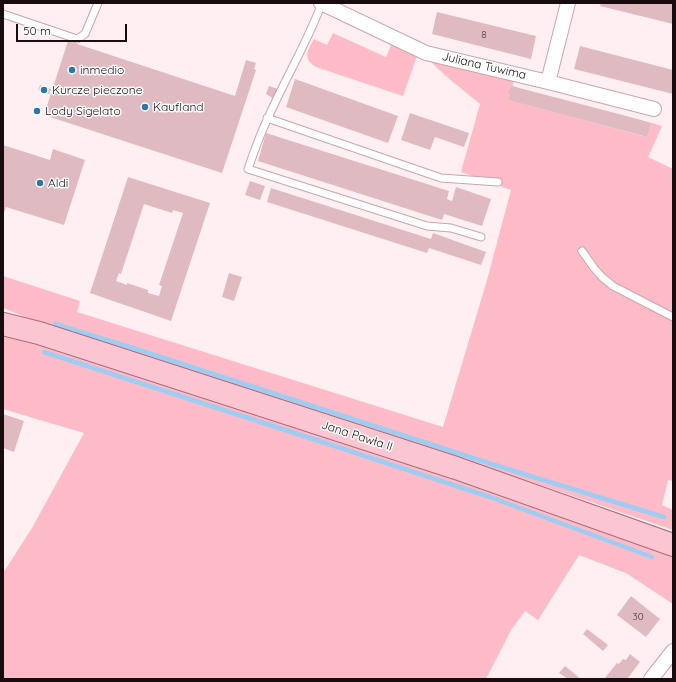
<!DOCTYPE html>
<html>
<head>
<meta charset="utf-8">
<style>
	body { margin:0 }
	#map { position:relative; width:676px; height:682px; overflow:hidden; background:#ffeff2; font-family:Quicksand,sans-serif }
	canvas { display:block }
	.frame { position:absolute; inset:0; border:4px solid #180c0f; pointer-events:none }
	.scale { position:absolute; left:16px; top:24px; width:111px; height:18px; box-sizing:border-box; border:2px solid #180c0f; border-top:0; padding-left:5px; font-size:12px; line-height:14px; white-space:nowrap; color:#180c0f; -webkit-text-stroke:3px #fff; paint-order:stroke }
</style>
</head>
<body>
<div id="map">
<canvas width="676" height="682"></canvas>
<div class="frame"></div>
<div class="scale">50 m</div>
</div>
<script>
const context = document.querySelector('canvas').getContext('2d');
context.lineJoin = 'round';
function fillPath(path, color) { context.fillStyle = color; context.fill(path, 'evenodd'); }
function trace(path, color, width, dash) { context.strokeStyle = color; context.lineWidth = width; context.lineCap = dash ? 'butt' : 'round'; context.setLineDash(dash || []); context.stroke(path); }
function write(font, color, halo, rows, align = 'center') {
  context.font = font + ' Quicksand,sans-serif'; context.lineWidth = 3; context.setLineDash([]); context.textBaseline = 'middle'; context.strokeStyle = halo; context.fillStyle = color; for (const [text, x, y, turn = 0] of rows) {
    context.save(); context.translate(x, y); context.rotate((+turn || 0) * Math.PI / 180); context.textAlign = isNaN(turn) ? turn : align; if (halo) context.strokeText(text, 0, 0); context.fillText(text, 0, 0); context.restore();
  }
}
fillPath(new Path2D(`
	M333 33 386 57 392 43 417 56 403 96 316 67C302 58 308 50 314 39L327 45Z
	M429 60 514 80 509 100 647 137 652 123 662 126 648 157 673 169V481L668 480 662 505 673 510V530L535 483 115 347 30 319 3 308V276L80 301 77 312 443 427 487 280 511 190 461 172 480 104 447 77Z
	M3 332 421 467 673 556V604L626 573 579 555 538 620 525 611 511 630 486 679H3V573L32 528 84 433 3 409Z`), '#fdbbc8');
trace(new Path2D(`
	M55 324 133 348 504 468 664 517
	M44 352 310 438 490 497 652 557`), '#9dcdf2', 4.5);
fillPath(new Path2D(`
	M601 3H673V24L600 6Z
	M437 12 536 36 531 59 432 34Z
	M68 41 235 96 246 60 256 63 254 69 256 70 222 173 44 115Z
	M580 46 673 70V94L574 69Z
	M295 79 398 116 388 143 286 107Z
	M40 85 51 89 49 94 38 90Z
	M269 86 278 89 274 99 266 94Z
	M512 86 630 117 652 123 647 137 640 135 508 100 510 94 508 93 510 88H511Z
	M410 113 469 133 464 147 435 137 430 150 401 140Z
	M266 133 449 191 447 199 452 201 456 187 491 199 482 226 444 214 442 220 258 161Z
	M3 145 50 160 53 149 85 160 64 225 6 207 3 215Z
	M128 177 210 203 171 321 90 293ZM144 204 172 213 173 210 183 213 159 285 162 286 159 296 148 293V290L127 283V285L116 281 119 273 121 274Z
	M250 181 265 186 260 200 245 195Z
	M271 188 431 239 433 233 486 252 481 265 429 248 427 253 267 202Z
	M229 273 242 277 234 301 222 297Z
	M3 414 24 421 14 452 3 448Z
	M631 596 660 619 646 637 617 615Z
	M587 629 608 645 603 651 583 634Z
	M630 654 640 662 627 679H604L617 663 619 664 623 659 626 660Z
	M565 666 570 670 581 679H568L559 673Z`), '#dfbbc1');
const lane = new Path2D(`
	M322 3C307 43 285 79 268 118 260 134 254 152 248 169L427 226 451 228 481 237
	M3 14 77 39 85 34 98 3
	M267 118 441 178 498 182
	M582 251 594 268 602 277 613 286 673 317`);
const street = new Path2D(`
	M321 3 426 53 548 82 654 109
	M548 82 568 3
	M651 679 673 651`);
const primary = new Path2D(`
	M3 324 39 333 456 468 673 545`);
trace(lane, '#c9a6ac', 9);
trace(street, '#c9a6ac', 16);
trace(primary, '#aa6c7a', 24);
trace(lane, '#fff', 7);
trace(street, '#fff', 14);
trace(primary, '#fbc6d1', 22);
for (const [x, y, r, color] of [
	[72,70,4,"#2a78aa"],
	[44,90,4,"#2a78aa"],
	[145,107,4,"#2a78aa"],
	[37,111,4,"#2a78aa"],
	[40,183,4,"#2a78aa"]
]) { const dot = new Path2D(); dot.arc(x, y, r, 0, 2 * Math.PI); context.fillStyle = color; context.fill(dot); trace(dot, '#fff', 1.5); }
write('10px', '#4a383c', null, [
	["8",484,35],
	["30",638,617]
]);
write('12px', '#180c0f', '#fff', [
	["Juliana Tuwima",484,66,13],
	["Jana Pawła II",357,436,18]
]);
write('12px', '#180c0f', '#fff', [
	["inmedio",80,70],
	["Kurcze pieczone",52,90],
	["Kaufland",153,107],
	["Lody Sigelato",45,111],
	["Aldi",48,183]
], 'left');
</script>
</body>
</html>
